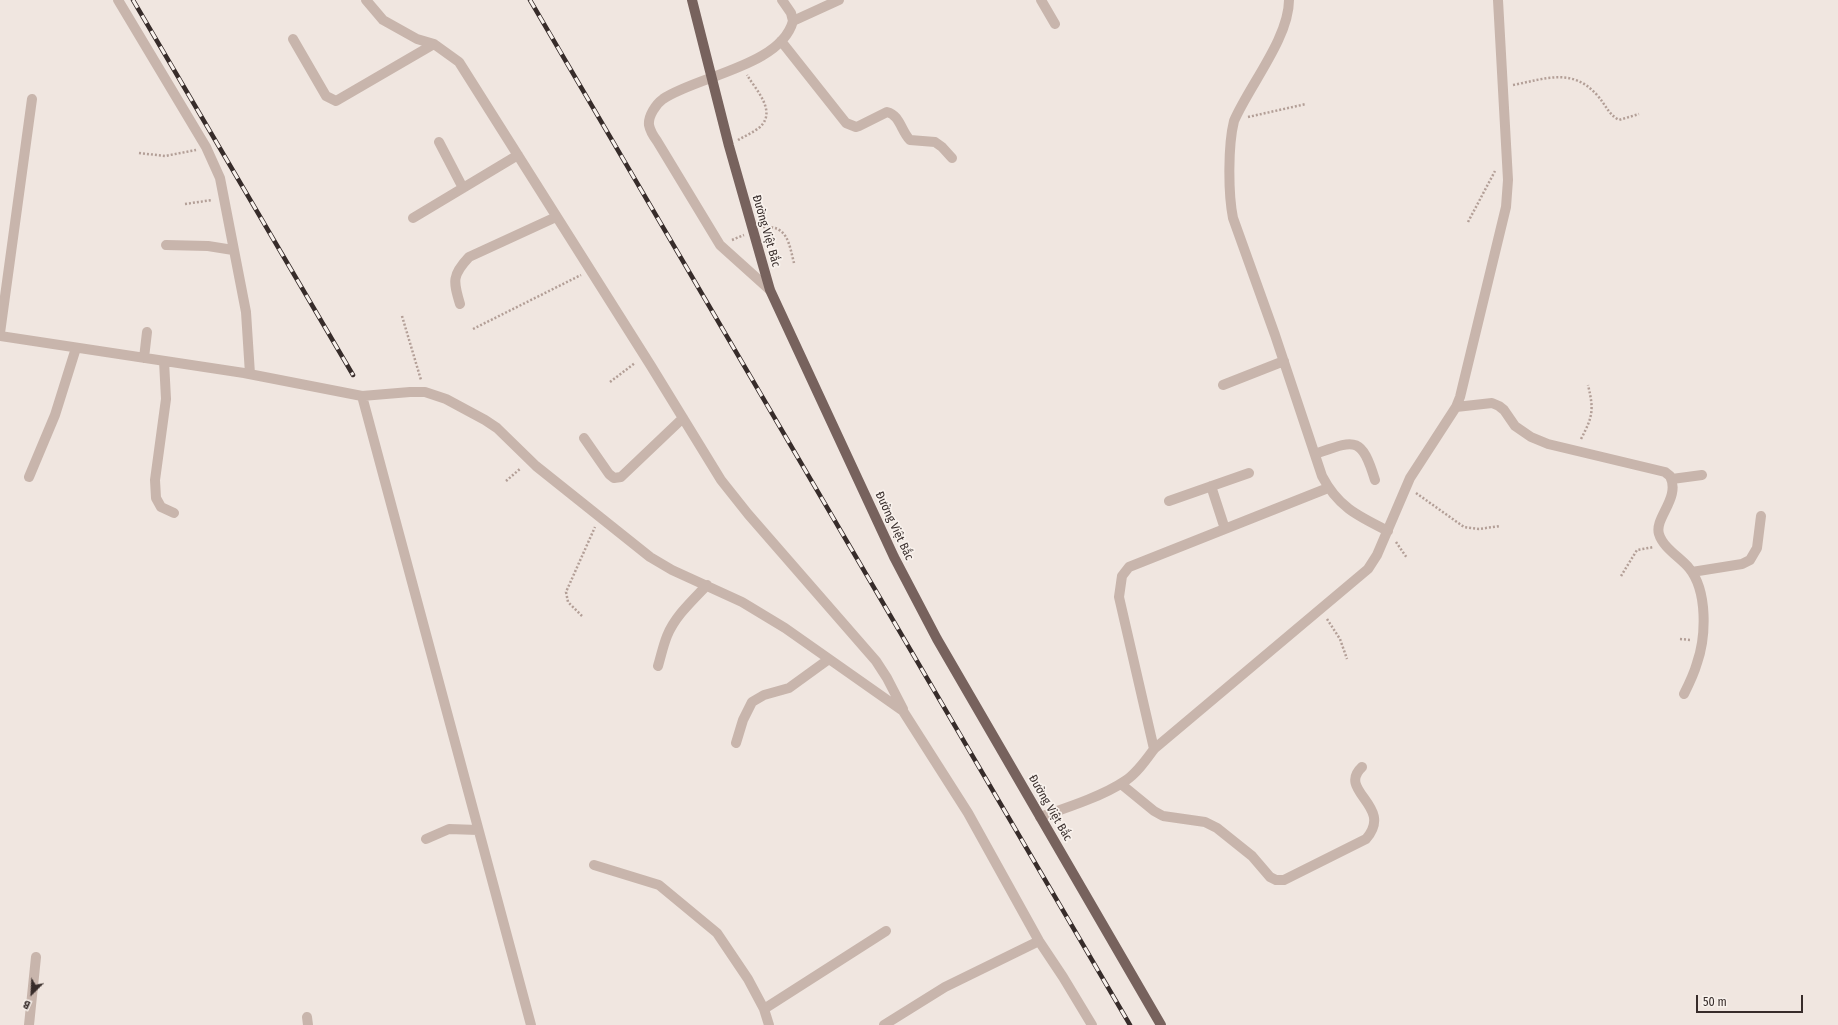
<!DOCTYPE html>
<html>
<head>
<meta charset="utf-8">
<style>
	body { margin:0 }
	#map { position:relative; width:1838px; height:1025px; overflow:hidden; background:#f0e6e0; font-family:"Fira Sans Condensed",sans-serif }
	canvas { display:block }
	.north { position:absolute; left:12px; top:973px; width:40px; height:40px; -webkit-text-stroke:3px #f8f1ec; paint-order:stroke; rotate:204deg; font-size:11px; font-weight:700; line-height:16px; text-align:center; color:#372c2a }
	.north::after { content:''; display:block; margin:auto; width:14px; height:18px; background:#372c2a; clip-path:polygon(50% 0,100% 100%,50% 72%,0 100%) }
	.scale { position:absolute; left:1696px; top:995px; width:107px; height:18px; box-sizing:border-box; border:2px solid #372c2a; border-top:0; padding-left:5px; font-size:12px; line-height:14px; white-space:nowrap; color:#372c2a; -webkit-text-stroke:3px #f8f1ec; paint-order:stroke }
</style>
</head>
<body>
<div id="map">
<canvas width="1838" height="1025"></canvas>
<div class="north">B</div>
<div class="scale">50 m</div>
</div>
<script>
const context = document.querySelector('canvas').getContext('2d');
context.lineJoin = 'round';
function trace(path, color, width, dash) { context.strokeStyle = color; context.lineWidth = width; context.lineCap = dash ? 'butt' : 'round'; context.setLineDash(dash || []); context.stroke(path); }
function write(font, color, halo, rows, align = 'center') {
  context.font = font + ' "Fira Sans Condensed",sans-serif'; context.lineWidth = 3.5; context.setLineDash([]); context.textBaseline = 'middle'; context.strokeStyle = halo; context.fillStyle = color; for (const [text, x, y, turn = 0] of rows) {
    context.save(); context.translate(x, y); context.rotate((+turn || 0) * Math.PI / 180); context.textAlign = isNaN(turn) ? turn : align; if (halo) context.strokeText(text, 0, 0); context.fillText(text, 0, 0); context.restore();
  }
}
trace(new Path2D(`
	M1513 85C1545 79 1572 67 1597 95 1606 105 1608 114 1619 120L1639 114
	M1248 117 1306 104
	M738 140C745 136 754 132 760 127 777 111 756 90 747 75
	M139 153 165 156 196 150
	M185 204 212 200
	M1468 222 1495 171
	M763 227C788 225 789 244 794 263
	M732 240 744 235
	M402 316 421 380
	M473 329 581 275
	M610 382 635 363
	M1581 439C1593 416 1594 410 1588 385
	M506 481 521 468
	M1416 493 1464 527 1479 529 1500 526
	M1396 542 1407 558
	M1621 576 1637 550 1654 547
	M582 616 568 602 566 592 595 527
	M1327 619 1340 639 1347 659
	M1680 639 1691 640`), '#b39f97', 2.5, [2, 2]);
trace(new Path2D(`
	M118 0 206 147 220 178 246 312 250 374
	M366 0 383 20 417 39 434 44 459 62 651 366 721 480 748 514 876 661 887 678 903 709
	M1041 0 1055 24
	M1289 0C1289 38 1249 86 1234 121 1228 145 1228 193 1233 218L1275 335 1322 476C1338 507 1358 516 1388 531
	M793 21 839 0
	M293 39 326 96 336 101 434 44
	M781 41 846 123 856 127 859 126 887 112C900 115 901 131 910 140L935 142 942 147 952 158
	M439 142 463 188
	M413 218 518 155
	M166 245 208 246 233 250
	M770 290 720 245 657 141C654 137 650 130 649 125 648 116 656 104 663 99 697 76 781 66 793 21L791 13 782 0
	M460 304C453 281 452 275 469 257L556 217
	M0 333 32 99
	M0 336 244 373 362 396 410 392H425L446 399 485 420 497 428 536 466 650 557 672 570 742 602 785 628 903 711 968 813 1039 941 1063 977 1092 1025
	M144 358 147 332
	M164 361 166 399 155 480 156 498 161 507 174 513
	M1223 385 1284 361
	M362 396 531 1025
	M1456 407 1492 403 1499 406 1504 410 1515 426 1531 437 1548 444 1665 472 1670 476C1681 498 1654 518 1659 534 1663 548 1681 558 1689 568 1708 591 1706 637 1697 663 1694 674 1689 684 1684 694
	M584 438 609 474 614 478 621 477 683 418
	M1315 454C1355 440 1361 435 1375 480
	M29 477 55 415 76 348
	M1672 479 1702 475
	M1211 486 1225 529
	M1169 501 1249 473
	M1692 572 1742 564 1750 560 1757 548 1761 516
	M658 666C661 656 663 646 667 636 675 616 693 600 707 585
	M736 743 743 720 752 702 764 695 789 688 829 659
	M1154 749 1119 597 1122 576 1129 567 1328 488
	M1121 784 1154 811 1163 816 1205 822 1217 828 1252 856 1270 877 1276 880H1284L1366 839C1395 806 1336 791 1362 767
	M1040 817C1066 808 1103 796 1125 781 1137 773 1146 760 1154 749L1368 569 1377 555 1410 478 1456 407 1460 397 1506 207 1508 180 1498 0
	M426 839 449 829 478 830
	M594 865 659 885 717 933 748 979 764 1009 769 1025
	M764 1009 886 931
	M307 1017 308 1025
	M29 1025 36 957
	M884 1025 945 987 1039 941`), '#c8b5ac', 10);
trace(new Path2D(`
	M692 0 729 146 770 290 894 557 937 639 1161 1025`), '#77625d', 10);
const rail = new Path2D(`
	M133 0 353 375
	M530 0 1130 1025`);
trace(rail, '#372c2a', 4.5);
trace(rail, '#f8f1ec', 3, [9]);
write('12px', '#372c2a', '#f8f1ec', [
	["Đường Việt Bắc",766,231,74],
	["Đường Việt Bắc",894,526,65],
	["Đường Việt Bắc",1050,808,60]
]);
</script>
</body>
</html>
